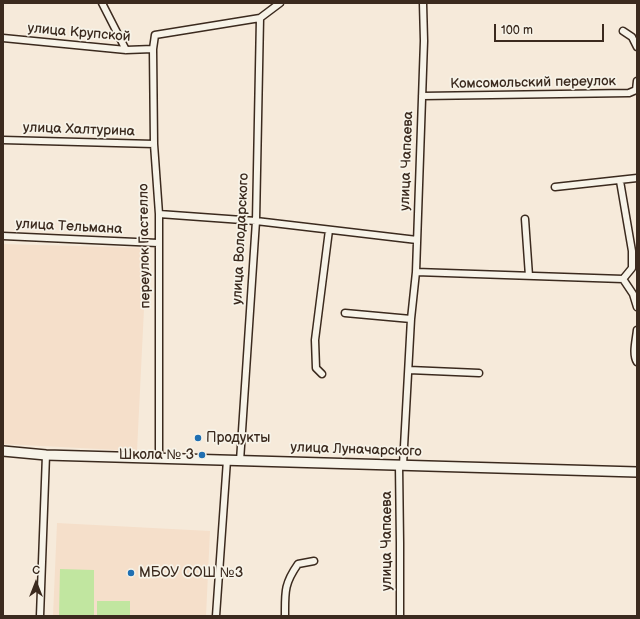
<!DOCTYPE html>
<html>
<head>
<meta charset="utf-8">
<style>
	body { margin:0 }
	#map { position:relative; width:640px; height:619px; overflow:hidden; background:#f6eada; font-family:"Balsamiq Sans",sans-serif }
	canvas { display:block }
	.frame { position:absolute; inset:0; border:4px solid #3b2a1e; pointer-events:none }
	.north { position:absolute; left:16px; top:563px; width:40px; height:40px; -webkit-text-stroke:3px #f7f3e8; paint-order:stroke; rotate:0deg; font-size:11px; font-weight:700; line-height:16px; text-align:center; color:#3b2a1e }
	.north::after { content:''; display:block; margin:auto; width:14px; height:18px; background:#3b2a1e; clip-path:polygon(50% 0,100% 100%,50% 72%,0 100%) }
	.scale { position:absolute; left:494px; top:24px; width:110px; height:18px; box-sizing:border-box; border:2px solid #3b2a1e; border-top:0; padding-left:5px; font-size:12px; line-height:14px; white-space:nowrap; color:#3b2a1e; -webkit-text-stroke:3px #f7f3e8; paint-order:stroke }
</style>
</head>
<body>
<div id="map">
<canvas width="640" height="619"></canvas>
<div class="frame"></div>
<div class="north">С</div>
<div class="scale">100 m</div>
</div>
<script>
const context = document.querySelector('canvas').getContext('2d');
context.lineJoin = 'round';
function fillPath(path, color) { context.fillStyle = color; context.fill(path, 'evenodd'); }
function trace(path, color, width, dash) { context.strokeStyle = color; context.lineWidth = width; context.lineCap = dash ? 'butt' : 'round'; context.setLineDash(dash || []); context.stroke(path); }
function write(font, color, halo, rows, align = 'center') {
  context.font = font + ' "Balsamiq Sans",sans-serif'; context.lineWidth = 3.5; context.setLineDash([]); context.textBaseline = 'middle'; context.strokeStyle = halo; context.fillStyle = color; for (const [text, x, y, turn = 0] of rows) {
    context.save(); context.translate(x, y); context.rotate((+turn || 0) * Math.PI / 180); context.textAlign = isNaN(turn) ? turn : align; if (halo) context.strokeText(text, 0, 0); context.fillText(text, 0, 0); context.restore();
  }
}
fillPath(new Path2D(`
	M3 244 147 248 137 451 3 444Z
	M57 523 210 531 206 616H53Z`), '#f5dfca');
fillPath(new Path2D(`
	M60 569 94 570V616H59Z
	M97 601H130V616H97Z`), '#c1e6a0');
const street = new Path2D(`
	M102 3 126 50
	M623 31 632 37 637 47
	M3 38 126 50 153 49
	M422 96 629 93 636 90 637 81
	M3 140 154 144
	M620 181 632 251V268L623 279
	M555 187 637 178
	M159 214 256 221 417 240
	M525 219 529 276
	M3 236 158 243
	M416 272 623 279
	M623 279 633 294 637 307
	M345 313 411 319
	M637 330C636 340 632 354 637 362
	M409 370 479 373
	M322 374 316 368 315 340 329 230
	M159 457V214L154 144 153 49 155 35 260 18 280 3
	M240 461 256 221 260 18
	M399 465 400 543V616
	M403 465 411 319 416 272 424 41 423 3
	M40 616 46 455
	M216 616 227 460
	M285 616C285 592 284 584 298 564L314 561`);
const secondary = new Path2D(`
	M3 451 46 455 637 472`);
trace(street, '#3b2a1e', 9);
trace(secondary, '#3b2a1e', 12);
trace(street, '#f7f3e8', 6);
trace(secondary, '#f7f3e8', 9);
for (const [x, y, r, color] of [
	[198,438,4,"#1f6fb2"],
	[202,455,4,"#1f6fb2"],
	[131,573,4,"#1f6fb2"]
]) { const dot = new Path2D(); dot.arc(x, y, r, 0, 2 * Math.PI); context.fillStyle = color; context.fill(dot); trace(dot, '#f7f3e8', 1.5); }
write('14px', '#3b2a1e', '#f7f3e8', [
	["улица Крупской",79,33,5],
	["Комсомольский переулок",533,83,-1],
	["улица Халтурина",79,130,2],
	["улица Чапаева",407,161,-88],
	["улица Тельмана",69,227,3],
	["улица Володарского",241,239,-87],
	["переулок Гастелло",145,246,-91],
	["улица Луначарского",356,450,2],
	["улица Чапаева",387,541,-90]
]);
write('14px', '#3b2a1e', '#f7f3e8', [
	["Продукты",206,438],
	["Школа № 3",194,455,"right"],
	["МБОУ СОШ №3",139,573]
], 'left');
</script>
</body>
</html>
